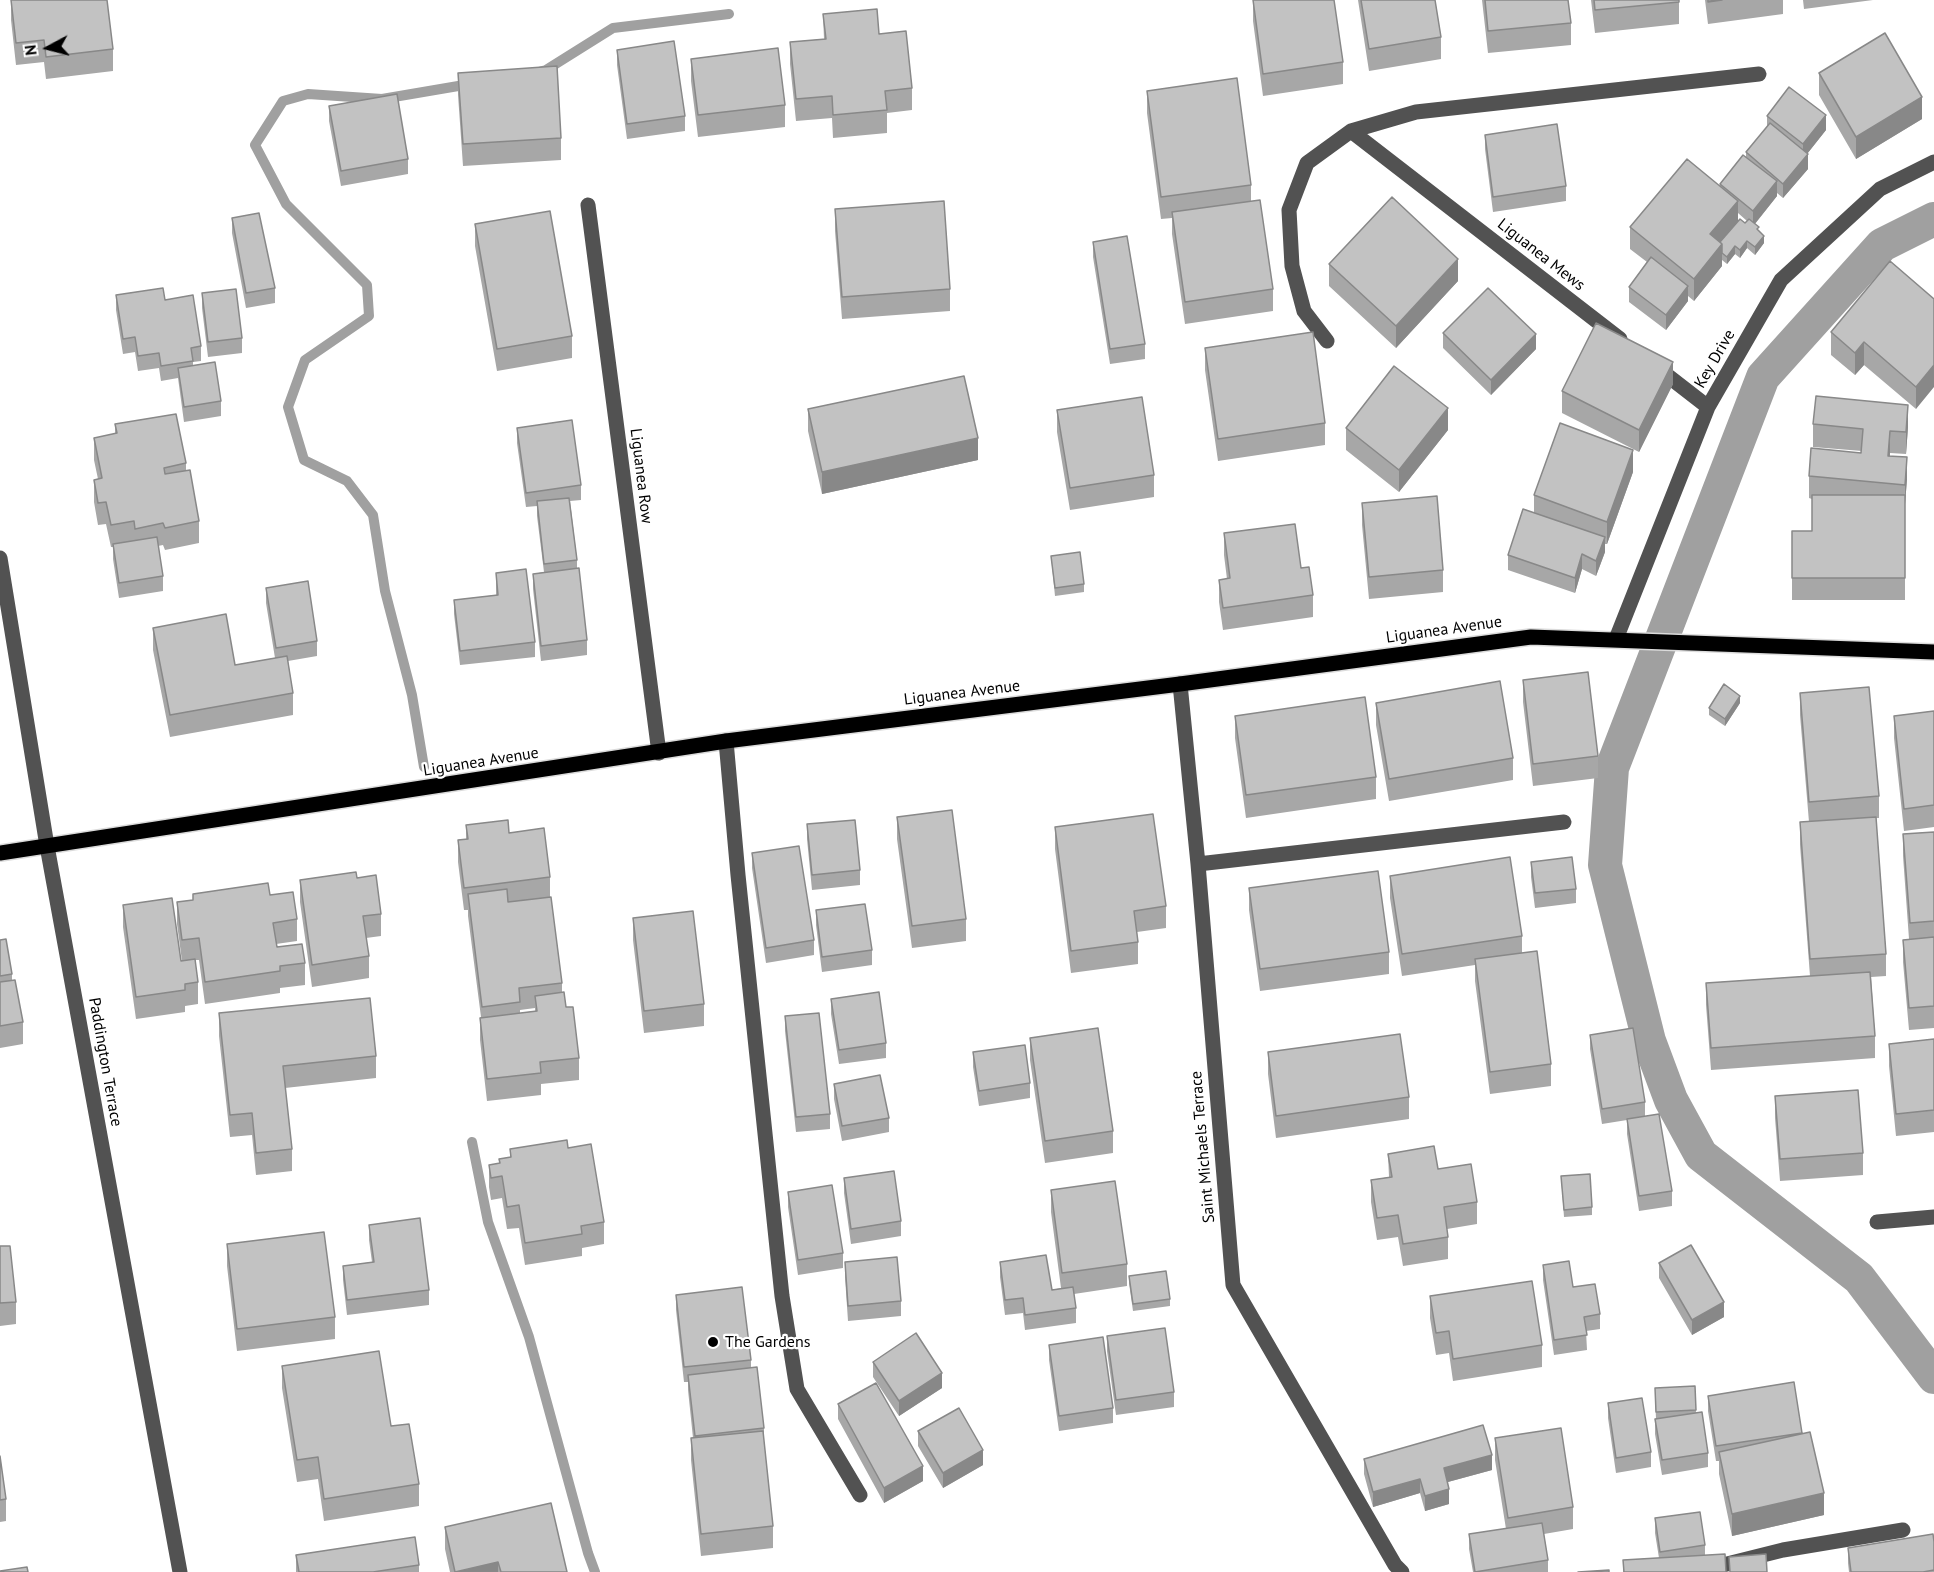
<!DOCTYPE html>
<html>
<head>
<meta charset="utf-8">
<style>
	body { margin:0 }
	#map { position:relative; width:1934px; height:1572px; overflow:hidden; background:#fff; font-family:"PT Sans",sans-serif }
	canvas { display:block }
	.north { position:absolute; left:18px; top:18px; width:60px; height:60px; -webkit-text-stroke:4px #fff; paint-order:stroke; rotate:263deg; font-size:16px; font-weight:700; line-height:24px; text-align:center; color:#000 }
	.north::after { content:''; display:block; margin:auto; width:21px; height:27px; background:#000; clip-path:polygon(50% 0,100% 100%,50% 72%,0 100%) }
</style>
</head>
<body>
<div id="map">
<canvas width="1934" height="1572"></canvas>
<div class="north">N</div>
</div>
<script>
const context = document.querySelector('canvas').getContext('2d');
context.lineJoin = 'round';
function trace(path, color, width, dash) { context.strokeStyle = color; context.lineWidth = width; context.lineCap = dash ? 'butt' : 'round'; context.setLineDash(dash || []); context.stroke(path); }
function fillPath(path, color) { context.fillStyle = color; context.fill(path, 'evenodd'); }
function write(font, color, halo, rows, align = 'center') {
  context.font = font + ' "PT Sans",sans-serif'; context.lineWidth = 4.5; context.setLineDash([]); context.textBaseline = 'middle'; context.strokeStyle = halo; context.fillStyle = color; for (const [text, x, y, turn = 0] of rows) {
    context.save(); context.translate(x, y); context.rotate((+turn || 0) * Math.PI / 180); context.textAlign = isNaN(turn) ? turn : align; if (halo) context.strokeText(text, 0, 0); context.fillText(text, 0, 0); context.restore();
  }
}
trace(new Path2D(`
	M539 72 546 70 613 28 729 14
	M424 767 412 695 385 591 373 515 347 481 304 460 288 407 305 360 369 316 367 285 286 204 255 145 283 101 308 94 382 99 470 84
	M472 1142 488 1222 529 1337 588 1553 595 1572`), '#a0a0a0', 10);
trace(new Path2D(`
	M1934 219 1882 245 1763 377 1612 768 1605 865 1649 1041 1671 1100 1701 1155 1859 1278 1934 1377`), '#a0a0a0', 34);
const major = new Path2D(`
	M0 853 726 741 1180 684 1531 637 1934 652`);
trace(major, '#dbdbdb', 18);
trace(new Path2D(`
	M588 205 659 753
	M1620 339 1351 131 1416 112 1759 74
	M1327 341 1304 311 1292 266 1289 210 1307 163 1351 131
	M1659 369 1708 407
	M0 558 47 846 180 1572
	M1616 639 1708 407 1781 280 1880 189 1934 162
	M1180 684 1198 864 1233 1285 1395 1565 1402 1572
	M726 741 738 875 782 1296 797 1389 860 1495
	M1198 864 1564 822
	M1877 1222 1934 1217
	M1705 1568 1719 1566 1783 1550 1903 1530`), '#525252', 15);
trace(major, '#000', 15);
fillPath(new Path2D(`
	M11 0 113 49V71L46 79 44 62 16 65 11 20Z
	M1253 0 1343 62V84L1263 96 1253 21Z
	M1358 0H1435L1441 37V59L1369 71Z
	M1482 0H1568L1571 23V45L1488 53Z
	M1591 0H1679V24L1595 33Z
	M1705 0H1783V14L1708 24Z
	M1803 0H1873L1804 9Z
	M823 14 879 34 912 88V110L887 113V133L833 138 832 118 796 121 790 64V42L824 39Z
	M617 50 685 116V131L627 139 617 65Z
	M691 59 785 105V127L698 137 691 81Z
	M458 73 561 138V160L463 166 458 95Z
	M1819 73 1922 119 1856 159 1819 95Z
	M1147 91 1251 185V201L1273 289V311L1185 324 1172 234V218L1161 219 1147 113Z
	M329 106 408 159V174L341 186 329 121Z
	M1767 116 1826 130 1807 154 1808 169 1783 198 1777 193V196L1755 224 1764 243 1755 255 1747 248 1740 258 1735 254 1727 264 1722 260V266L1694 301 1688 296V301L1666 330 1629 302V287L1647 262 1630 249V227L1720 186V184L1746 156V152L1767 127ZM1738 213 1747 221 1745 223 1738 221Z
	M1485 135 1566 186V201L1493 212 1485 149Z
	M835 209 950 289V311L842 319 835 231Z
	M232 218 275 288V303L246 308 232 233Z
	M475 224 572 336V358L497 371 475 246Z
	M1093 242 1145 344V359L1110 364 1093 257Z
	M1329 264 1458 281 1396 348 1329 286Z
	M202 293 242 338V353L208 357 202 308Z
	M116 295 165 300 201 346V361L193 362V366L221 401V416L184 422 178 378 161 381 159 368 138 371 135 352 123 354 116 310Z
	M1934 299 1916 409 1864 365 1855 375 1831 355V332Z
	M1443 333 1536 349 1491 395 1443 348Z
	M1205 348 1325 423V445L1218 461 1205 370Z
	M1673 384 1639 452 1562 413V391Z
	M808 409 978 460 822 494 808 431Z
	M1057 410 1154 475V497L1070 510 1057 432Z
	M115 424 186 463V471L199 521V543L165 550 163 545 158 546 163 576V591L119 598 113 559V547H111L106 524 98 525 94 502V480L98 479 94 460V438L115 434Z
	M1813 424 1908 427 1906 454 1890 453V456L1907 479 1905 504V600H1792V531H1812V499L1809 498V476L1861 453 1862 451 1813 447Z
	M517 428 581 485V500L570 501 577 560V569L587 640V655L541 661 533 589V574L544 572 537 516V506L526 507 517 443Z
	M1346 428 1448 430 1399 492 1346 450Z
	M1633 472 1607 544H1605V552L1596 576 1582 569 1575 593 1508 570V555L1534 512V495Z
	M1362 503 1443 570V592L1369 599 1362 525Z
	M1224 533 1301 568 1313 595V617L1223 630 1219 602V580L1227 579 1224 555Z
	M1051 556 1084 584V592L1055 596Z
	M496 573 535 642V657L460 665 454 614V600L496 595Z
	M266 588 317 641V656L288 661 293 693V715L170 737 153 650V628L235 665 275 658 266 603Z
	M1523 680 1598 756V778L1533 786 1523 702Z
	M1800 693 1879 796V818H1876L1886 954V976L1871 977 1875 1036V1058L1711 1070 1706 1005V983L1810 976 1800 845V822H1809L1800 715Z
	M1376 703 1513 758V780L1389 801 1376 725Z
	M1740 703 1725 726 1709 715V708Z
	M1934 711V827L1904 831 1894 738V716Z
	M1235 716 1376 777V799L1246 818 1235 738Z
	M897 817 966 919V941L912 948 897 839Z
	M807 824 860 870V885L812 890 807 839Z
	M466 825 509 833 550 877V897L562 983V992L579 1058V1080L541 1084V1095L487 1101 480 1040V1018L481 1017 468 916V910H464L458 862V840L466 839ZM535 1008V1011L520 1013V1010Z
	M1055 827 1166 906V928L1137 932 1138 942V964L1071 973 1055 849Z
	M1934 832V1028L1909 1030 1903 962V940L1909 939 1903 856V834Z
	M752 853 814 940V955L766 963 752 868Z
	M1531 862 1576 889V903L1535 908 1531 877Z
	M1390 876 1522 936V953L1551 1064V1086L1490 1094 1475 981V965L1402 976 1390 898Z
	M357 878 381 914V936L366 938 369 956V978L312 987 300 902V880Z
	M1249 888 1389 952V974L1260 991 1249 910Z
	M193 894 270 895 297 919V941L276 944 277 947 305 963V985L280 988V993L205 1004 199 960H195L198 982V1004L185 1006V1012L136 1019 123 927V905L181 961H182L177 924V902L193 900Z
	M816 910 872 950V965L822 972 816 925Z
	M633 918 704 1004V1026L644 1033 633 940Z
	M0 940 12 974V980L23 1022V1044L0 1048Z
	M831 999 886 1043V1058L839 1064 831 1014Z
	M219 1013 376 1056V1078L285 1088 292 1149V1171L256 1175 252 1135 230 1137 219 1036Z
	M785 1016 830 1114V1129L796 1132 785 1031Z
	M1590 1035 1645 1102V1117L1672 1191V1206L1639 1211 1627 1134V1120L1602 1124 1590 1049Z
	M1030 1038 1113 1131V1153L1045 1163 1030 1060Z
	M1934 1039V1132L1896 1136 1889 1066V1044Z
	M973 1052 1030 1083V1098L979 1106 973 1067Z
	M1268 1052 1409 1097V1119L1276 1138 1268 1074Z
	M834 1084 889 1118V1132L842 1141 834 1099Z
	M1775 1096 1863 1153V1175L1780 1181 1775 1118Z
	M568 1148 604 1222V1244L582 1248V1256L525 1265 519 1228 507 1229 502 1198 491 1200 489 1187V1165L499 1164V1159L510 1157V1149Z
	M1388 1154 1438 1169 1477 1202V1224L1447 1229 1448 1237V1259L1403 1266 1398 1237 1377 1240 1371 1202V1180L1389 1177Z
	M1561 1176 1592 1207V1215L1564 1217Z
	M844 1178 901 1221V1236L851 1244 844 1193Z
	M1051 1190 1127 1264V1286L1074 1294 1076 1308V1323L1025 1330 1023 1313 1005 1315 1000 1277V1262L1052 1290 1061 1288 1051 1212Z
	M788 1192 843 1253V1268L798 1275 788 1207Z
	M369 1225 429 1290V1305L347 1315 343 1280V1266L372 1262 369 1240Z
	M227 1244 335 1317V1339L237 1351 227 1266Z
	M0 1246 16 1302V1324L0 1326Z
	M845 1262 901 1301V1316L848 1321 845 1277Z
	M1659 1263 1724 1317 1692 1335 1659 1278Z
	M1543 1265 1573 1287 1600 1314V1329L1586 1331 1587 1350 1554 1355 1543 1280Z
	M1129 1276 1170 1299V1306L1133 1311 1129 1283Z
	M676 1295 751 1360V1367L764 1428V1441L773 1526V1548L701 1556 691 1460V1438H693L688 1390V1382H684L676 1310Z
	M1430 1296 1542 1345V1367L1453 1381 1449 1353 1436 1355 1430 1318Z
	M1107 1336 1174 1392V1407L1116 1415 1107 1351Z
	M1049 1345 1113 1408V1423L1059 1431 1049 1360Z
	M873 1362 942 1388 899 1416 873 1377Z
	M282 1366 391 1426 419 1484V1506L324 1521 318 1479 297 1482 282 1388Z
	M1794 1382 1802 1434 1824 1515 1732 1536 1719 1474V1461H1716L1708 1411V1396Z
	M1695 1386 1696 1413 1708 1453V1467L1662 1475 1655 1434V1419H1656L1655 1395Z
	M1608 1403 1651 1452V1467L1616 1473 1608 1418Z
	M838 1404 923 1481 884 1503 838 1419Z
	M918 1431 983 1465 943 1488 918 1446Z
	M1495 1438 1573 1507V1529L1544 1534 1548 1560V1572H1473L1469 1549V1534L1506 1529 1495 1460Z
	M0 1456 6 1499V1521L0 1522Z
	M1364 1459 1492 1470 1448 1482 1449 1504 1425 1511 1420 1493 1373 1507 1364 1474Z
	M1655 1518 1705 1545V1555L1726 1572H1623V1560L1659 1558 1655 1533Z
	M445 1527 567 1572H450L445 1549Z
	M1934 1542V1572H1849L1848 1563V1548Z
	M296 1555 419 1565V1572H296Z`), '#a7a7a7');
fillPath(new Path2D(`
	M1922 97V119L1856 159V137Z
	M1826 115V130L1803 159V144Z
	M1808 154V169L1783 198V184Z
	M1777 181V196L1753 226V211Z
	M1738 201V223L1710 256V234Z
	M1764 236V243L1755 255V247Z
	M1747 241V248L1740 258V250Z
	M1722 244V266L1694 301V279Z
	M1735 246V254L1727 264V257Z
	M1458 259V281L1396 348V326Z
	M1688 286V301L1666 330V315Z
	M1536 334V349L1491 395V380Z
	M1864 342V365L1855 375V353Z
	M1673 362V384L1639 452V430Z
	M1934 365V387L1916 409V387Z
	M1908 405V427L1906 454V432Z
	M1448 408V430L1399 492V470Z
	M1890 431V453L1888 478V456Z
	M978 438V460L822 494V472Z
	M1633 450V472L1607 544V522Z
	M1907 457V479L1905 504V600V485Z
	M1605 537V552L1596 576V561Z
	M1582 554V569L1575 593V578Z
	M1740 696V703L1725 726V719Z
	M1724 1302V1317L1692 1335V1320Z
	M942 1373V1388L899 1416V1401Z
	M983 1450V1465L943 1488V1473Z
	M1492 1455V1470L1444 1483V1468Z
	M923 1466V1481L884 1503V1488Z
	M1420 1479V1493L1373 1507V1492Z
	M1449 1489V1504L1425 1511V1496Z
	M1824 1493V1515L1732 1536V1514Z
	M498 1562V1572H455Z`), '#888');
const building = new Path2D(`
	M11 0H107L113 49 46 57 44 40 16 43Z
	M1253 0H1334L1343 62 1263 74Z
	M1361 0H1435L1441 37 1369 49Z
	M1485 0H1568L1571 23 1488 31Z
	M1594 0H1679V2L1595 10Z
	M1708 0H1722L1708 2Z
	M877 9 879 34 906 31 912 88 885 91 887 110 833 115 832 96 796 99 790 42 826 39 823 14Z
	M1885 33 1922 97 1856 137 1819 73Z
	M674 41 685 116 627 124 617 50Z
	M778 48 785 105 698 115 691 59Z
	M557 66 561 138 463 144 458 73Z
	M1237 78 1251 185 1161 197 1147 91Z
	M1789 87 1826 115 1803 144 1767 116Z
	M397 94 408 159 341 171 329 106Z
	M1770 123 1808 154 1783 184 1746 152Z
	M1557 124 1566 186 1493 197 1485 135Z
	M1743 155 1777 181 1753 211 1720 184Z
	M1687 159 1738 201 1710 234 1722 244 1694 279 1630 227Z
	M1392 197 1458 259 1396 326 1329 264Z
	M1260 200 1273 289 1185 302 1172 212Z
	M944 201 950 289 842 297 835 209Z
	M550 211 572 336 497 349 475 224Z
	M259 213 275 288 246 293 232 218Z
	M1740 219 1745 223 1749 219 1759 227 1757 229 1764 236 1755 247 1747 241 1740 250 1735 246 1727 257 1722 253V244L1720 242Z
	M1127 236 1145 344 1110 349 1093 242Z
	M1651 257 1688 286 1666 315 1629 287Z
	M1890 261 1934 299V365L1916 387 1864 342 1855 353 1831 332Z
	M163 288 165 300 193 295 201 346 191 348 193 361 161 366 159 353 138 356 135 337 123 339 116 295Z
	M1488 288 1536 334 1491 380 1443 333Z
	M236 289 242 338 208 342 202 293Z
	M1596 323 1673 362 1639 430 1562 391Z
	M1313 332 1325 423 1218 439 1205 348Z
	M215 362 221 401 184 407 178 368Z
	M1394 366 1448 408 1399 470 1346 428Z
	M964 376 978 438 822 472 808 409Z
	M1816 396 1908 405 1906 432 1890 431 1888 456 1907 457 1905 485 1809 476 1811 448 1861 453 1863 429 1813 424Z
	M1142 397 1154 475 1070 488 1057 410Z
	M176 414 186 463 164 468 165 474 190 470 199 521 165 528 163 523 135 529 134 521 111 525 106 502 98 503 94 480 102 478 94 438 117 433 115 424Z
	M572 420 581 485 526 493 517 428Z
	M1560 423 1633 450 1607 522 1534 495Z
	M1812 495H1905V578H1792V531H1812Z
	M1437 496 1443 570 1369 577 1362 503Z
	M569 498 577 560 544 564 537 501Z
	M1523 509 1605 537 1596 561 1582 554 1575 578 1508 555Z
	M1295 524 1301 568 1309 567 1313 595 1223 608 1219 580 1230 578 1224 533Z
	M157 537 163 576 119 583 113 544Z
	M1080 552 1084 584 1055 588 1051 556Z
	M579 568 587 640 541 646 533 574Z
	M526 569 535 642 460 651 454 600 498 595 496 573Z
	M308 581 317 641 276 648 266 588Z
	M226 614 235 665 287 656 293 693 170 715 153 628Z
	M1588 672 1598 756 1533 764 1523 680Z
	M1500 681 1513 758 1389 779 1376 703Z
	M1724 684 1740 696 1725 719 1709 708Z
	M1869 687 1879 796 1809 802 1800 693Z
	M1365 697 1376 777 1246 795 1235 716Z
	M1934 711V805L1904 809 1894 716Z
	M952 810 966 919 912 926 897 817Z
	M1153 814 1166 906 1134 911 1138 942 1071 951 1055 827Z
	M1876 817 1886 954 1810 959 1800 822Z
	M508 820 509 833 544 828 550 877 464 888 458 840 468 839 466 825Z
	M855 820 860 870 812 875 807 824Z
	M1934 832V921L1910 923 1903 834Z
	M799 846 814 940 766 948 752 853Z
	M1510 857 1522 936 1402 954 1390 876Z
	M1572 857 1576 889 1535 893 1531 862Z
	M1378 871 1389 952 1260 969 1249 888Z
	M356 872 357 878 376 875 381 914 363 916 369 956 312 965 300 880Z
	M268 883 270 895 293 892 297 919 273 923 277 947 302 944 305 963 280 966V971L205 982 199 938 182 940 177 902 193 900V894Z
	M507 889 508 902 551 897 562 983 519 988 520 1002 482 1007 468 894Z
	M172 898 181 961 195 959 198 982 185 984V990L136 997 123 905Z
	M865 904 872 950 822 957 816 910Z
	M693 911 704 1004 644 1011 633 918Z
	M1934 937V1006L1909 1008 1903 940Z
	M6 939 12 974 0 976V940Z
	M1537 951 1551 1064 1490 1072 1475 959Z
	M1870 972 1875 1036 1711 1048 1706 983Z
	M15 980 23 1022 0 1026V982Z
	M564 992 566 1007H573L579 1058 540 1062 541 1073 487 1079 480 1018 537 1011 535 996Z
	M879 992 886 1043 839 1050 831 999Z
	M370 998 376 1056 283 1066 292 1149 256 1153 252 1113 230 1115 219 1013Z
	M819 1013 830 1114 796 1117 785 1016Z
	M1098 1028 1113 1131 1045 1141 1030 1038Z
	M1633 1028 1645 1102 1602 1109 1590 1035Z
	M1400 1034 1409 1097 1276 1116 1268 1052Z
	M1934 1039V1110L1896 1114 1889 1044Z
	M1025 1045 1030 1083 979 1091 973 1052Z
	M880 1075 889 1118 842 1126 834 1084Z
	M1858 1090 1863 1153 1780 1159 1775 1096Z
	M1659 1114 1672 1191 1639 1196 1627 1119Z
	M567 1140 568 1148 591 1144 604 1222 581 1226 582 1234 525 1243 519 1205 507 1207 502 1176 491 1178 489 1165 500 1163 499 1159 511 1157 510 1149Z
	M1434 1146 1438 1169 1471 1164 1477 1202 1444 1207 1448 1237 1403 1244 1398 1215 1377 1218 1371 1180 1392 1177 1388 1154Z
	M894 1171 901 1221 851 1229 844 1178Z
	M1590 1174 1592 1207 1564 1210 1561 1176Z
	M1115 1181 1127 1264 1062 1273 1051 1190Z
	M832 1185 843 1253 798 1260 788 1192Z
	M420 1218 429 1290 347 1300 343 1266 374 1262 369 1225Z
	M324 1232 335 1317 237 1329 227 1244Z
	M1691 1245 1724 1302 1692 1320 1659 1263Z
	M0 1246H10L16 1302 0 1303Z
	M1046 1255 1052 1290 1073 1287 1076 1308 1025 1315 1023 1298 1005 1300 1000 1262Z
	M897 1257 901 1301 848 1306 845 1262Z
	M1569 1261 1573 1287 1595 1284 1600 1314 1584 1317 1587 1335 1554 1340 1543 1265Z
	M1166 1271 1170 1299 1133 1304 1129 1276Z
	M1532 1281 1542 1345 1453 1359 1449 1331 1436 1333 1430 1296Z
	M742 1287 751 1360 684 1367 676 1295Z
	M1165 1328 1174 1392 1116 1400 1107 1336Z
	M916 1333 942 1373 899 1401 873 1362Z
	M1103 1337 1113 1408 1059 1416 1049 1345Z
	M379 1351 391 1426 409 1424 419 1484 324 1499 318 1457 297 1460 282 1366Z
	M757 1367 764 1428 695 1436 688 1375Z
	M1794 1382 1802 1433 1716 1446 1708 1396Z
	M876 1383 923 1466 884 1488 838 1404Z
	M1695 1386 1696 1410 1656 1412 1655 1388Z
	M1642 1398 1651 1452 1616 1458 1608 1403Z
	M959 1408 983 1450 943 1473 918 1431Z
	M1702 1412 1708 1453 1662 1460 1655 1419Z
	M1483 1425 1492 1455 1444 1468 1449 1489 1425 1496 1420 1479 1373 1492 1364 1459Z
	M1561 1428 1573 1507 1508 1518 1495 1438Z
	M763 1431 773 1526 701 1534 691 1438Z
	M1810 1432 1824 1493 1732 1514 1719 1452Z
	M0 1456 6 1499 0 1500Z
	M551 1503 567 1572H501L498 1562 455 1572 445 1527Z
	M1700 1512 1705 1545 1660 1552 1655 1518Z
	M1542 1523 1548 1560 1475 1572 1469 1534Z
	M1933 1534 1934 1542V1570L1923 1572H1851L1848 1548Z
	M415 1537 419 1565 373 1572H299L296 1555Z
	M1725 1554 1726 1572H1624L1623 1560Z
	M1766 1554 1767 1572H1730L1729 1557Z
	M27 1567 28 1572H0V1571Z
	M1609 1570V1572H1578Z`);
fillPath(building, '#c2c2c2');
trace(building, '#888', 1.5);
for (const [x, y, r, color] of [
	[713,1342,6,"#000"]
]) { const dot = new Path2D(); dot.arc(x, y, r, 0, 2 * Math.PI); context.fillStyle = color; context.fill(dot); trace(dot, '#fff', 2); }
write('16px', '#000', '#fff', [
	["Liguanea Mews",1541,255,38],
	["Key Drive",1715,359,-60],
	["Liguanea Row",641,476,83],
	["Liguanea Avenue",1444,630,-8],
	["Liguanea Avenue",962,693,-7],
	["Liguanea Avenue",481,762,-9],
	["Paddington Terrace",105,1062,80],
	["Saint Michaels Terrace",1203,1147,-95]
]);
write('16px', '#000', '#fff', [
	["The Gardens",725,1342]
], 'left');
</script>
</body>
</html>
